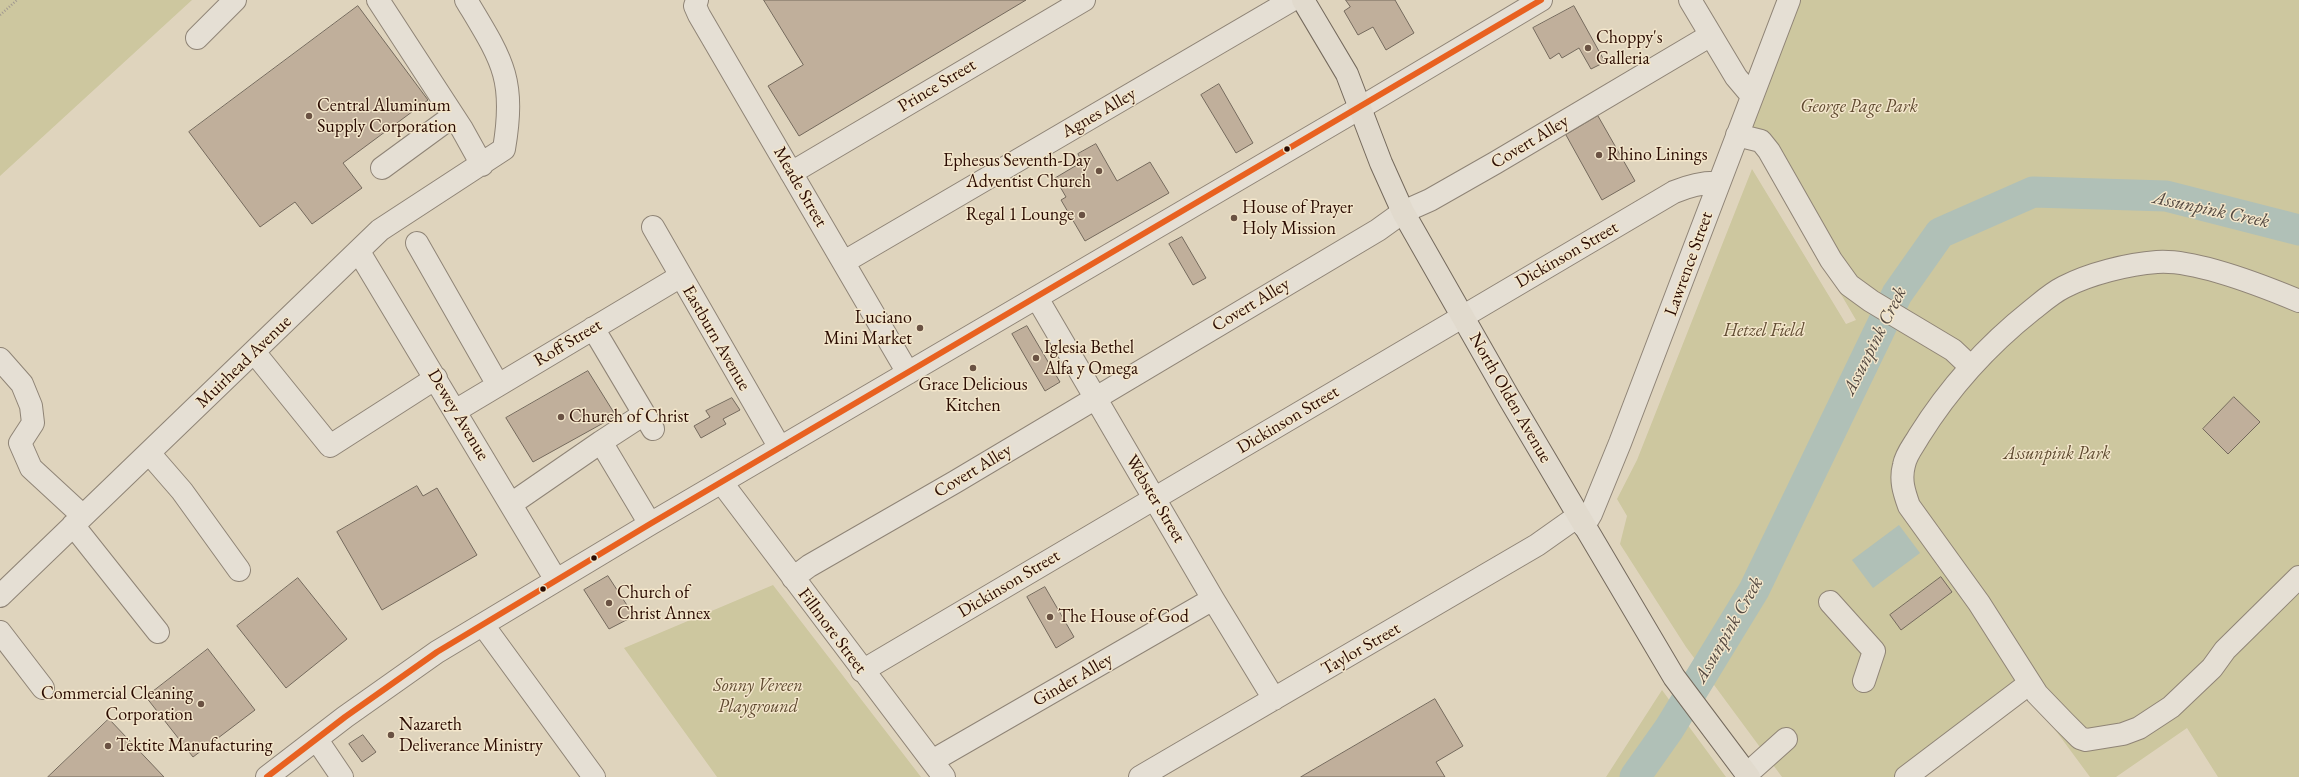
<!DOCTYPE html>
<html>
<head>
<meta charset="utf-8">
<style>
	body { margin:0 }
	canvas { display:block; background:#dfd4bd }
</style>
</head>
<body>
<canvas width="2299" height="777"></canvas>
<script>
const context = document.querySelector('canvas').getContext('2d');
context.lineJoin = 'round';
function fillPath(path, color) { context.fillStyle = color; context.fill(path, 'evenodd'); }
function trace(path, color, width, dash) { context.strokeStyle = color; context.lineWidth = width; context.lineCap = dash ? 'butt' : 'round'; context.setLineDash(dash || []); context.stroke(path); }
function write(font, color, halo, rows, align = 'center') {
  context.font = font + ' "EB Garamond",serif'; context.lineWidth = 3; context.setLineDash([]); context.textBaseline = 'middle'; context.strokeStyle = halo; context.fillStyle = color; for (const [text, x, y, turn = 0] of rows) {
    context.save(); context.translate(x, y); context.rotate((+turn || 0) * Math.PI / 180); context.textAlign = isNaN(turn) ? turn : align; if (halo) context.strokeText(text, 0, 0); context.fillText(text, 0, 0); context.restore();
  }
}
fillPath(new Path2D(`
	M0 0H192L0 176Z
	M1781 0H2299V777H2218L2187 728 2116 777H2090L2028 693 1918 777H1782L1686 647 1620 544 1627 516 1617 499 1637 460 1752 169 1846 324 1856 320 1741 123Z
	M773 585 921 777H717L624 648Z
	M1662 690 1726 777H1606Z`), '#cdc79f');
fillPath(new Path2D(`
	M1899 525 1920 553 1873 588 1852 560Z`), '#b0c0b7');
trace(new Path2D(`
	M1635 777 1669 729 1754 590 1897 294 1940 233 2033 192 2166 196 2299 230`), '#b0c0b7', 31);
const building = new Path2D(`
	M764 0H1026L799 136 768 86 803 65Z
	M1346 0H1395L1414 33 1386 50 1373 27 1358 35 1344 11 1350 7Z
	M358 6 428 100 343 163 362 188 312 224 295 202 260 227 189 132Z
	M1574 6 1605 62 1591 69 1579 48 1562 58 1559 53 1550 59 1533 28Z
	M1219 84 1253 143 1236 153 1201 95Z
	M1598 116 1635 181 1602 200 1566 135Z
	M1096 144 1117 181 1150 162 1169 193 1085 241 1061 200 1066 197 1055 178 1082 162 1078 154Z
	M1182 237 1206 278 1193 285 1169 244Z
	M1027 326 1060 382 1045 391 1012 334Z
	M588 371 616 416 533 462 506 418Z
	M2234 397 2260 422 2228 454 2203 429Z
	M732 398 740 410 723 419 726 424 701 438 694 426 710 417 706 411Z
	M417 486 423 496 437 488 477 555 382 610 337 532Z
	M608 576 634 616 609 629 584 590Z
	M1941 577 1952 592 1901 630 1890 615Z
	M298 578 347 639 286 688 237 626Z
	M1045 587 1074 637 1056 648 1027 597Z
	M208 649 255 710 193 757 146 697Z
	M1435 699 1463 746 1436 762 1445 777H1301Z
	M109 719 164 777H48Z
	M363 735 376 752 362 762 349 744Z`);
fillPath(building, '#c0af9b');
trace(building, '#756a5d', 1);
const minor = new Path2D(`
	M378 0 462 129 482 165
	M697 0 695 6 699 15 908 373
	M1690 0 1736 77 1752 96
	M197 38 235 0
	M1737 135 1761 141 1769 151 1831 260 1849 285 1871 301 1953 350 1971 367
	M382 168 453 116
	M791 173 1084 0
	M653 227 780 448
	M417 243 498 385
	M359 252 556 580
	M844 262 1292 0
	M1037 298 1213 599 1274 699
	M2299 301C2263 286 2195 259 2157 262 2128 264 2089 274 2064 287 2052 293 2042 302 2032 310 1988 345 1949 388 1919 436 1914 445 1906 454 1904 465 1900 480 1904 492 1909 506L1979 603 2037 694 2064 722 2080 738 2086 740 2123 734 2139 728 2171 707 2212 668 2225 650 2299 577
	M593 328 653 429
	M254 352 330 446 436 378
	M0 359 22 384 31 406 33 423 20 443 31 468 83 516
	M455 411 681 276
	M601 442 644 414
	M149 453 182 491 239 570
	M722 483 944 777
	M511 504 601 442 650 524
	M73 525 158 632
	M1584 526 1591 514 1620 443 1789 0
	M793 578 809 566 955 482 1378 230 1403 212 1430 200 1495 163 1711 35
	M0 596 380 230 504 149C516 78 502 60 466 0
	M1830 602 1874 651 1864 681
	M483 625 594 777
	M0 632 43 688
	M862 671 1674 192C1689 186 1703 182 1719 183
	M317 740 342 777
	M932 761 1213 599
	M1747 774 1786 739
	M267 777 345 717 437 652 650 524 1360 108 1541 0
	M1140 777 1537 545 1578 516
	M1906 777 2030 683`);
const major = new Path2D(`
	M1303 0 1347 74 1381 163 1403 212 1509 398 1674 677 1749 777`);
trace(minor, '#8f8476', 24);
trace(major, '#756a5d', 24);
trace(new Path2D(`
	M0 15 17 0`), '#a19990', 2.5, [1, 2]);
trace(minor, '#e5dfd4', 22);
trace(major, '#e1dacd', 22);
trace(new Path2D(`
	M267 777 345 717 437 652 650 524 1541 0`), '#e86120', 6);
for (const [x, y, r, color] of [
	[1588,48,4,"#6a5243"],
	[309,116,4,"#6a5243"],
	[1287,149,3.5,"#2b0c02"],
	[1599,155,4,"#6a5243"],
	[1099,171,4,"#6a5243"],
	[1082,215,4,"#6a5243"],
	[1234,218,4,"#6a5243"],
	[920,328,4,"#6a5243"],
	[1036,358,4,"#6a5243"],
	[973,368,4,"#6a5243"],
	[561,417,4,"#6a5243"],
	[594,558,3.5,"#2b0c02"],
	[543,589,3.5,"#2b0c02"],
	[609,603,4,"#6a5243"],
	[1050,617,4,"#6a5243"],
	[201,704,4,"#6a5243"],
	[391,735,4,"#6a5243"],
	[108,746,4,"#6a5243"]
]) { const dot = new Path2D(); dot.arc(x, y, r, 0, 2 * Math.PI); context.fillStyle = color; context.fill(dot); trace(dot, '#f3e6cb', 1.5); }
write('18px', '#2b0c02', '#f3e6cb', [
	["Choppy's",1596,38],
	["Galleria",1596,59],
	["Central Aluminum",317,106],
	["Supply Corporation",317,127],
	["Rhino Linings",1607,155],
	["Ephesus Seventh-Day",1091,161,"right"],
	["Adventist Church",1091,182,"right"],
	["House of Prayer",1242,208],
	["Holy Mission",1242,229],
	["Regal 1 Lounge",1074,215,"right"],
	["Luciano",912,318,"right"],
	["Mini Market",912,339,"right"],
	["Iglesia Bethel",1044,348],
	["Alfa y Omega",1044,369],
	["Grace Delicious",973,385,"center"],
	["Kitchen",973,406,"center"],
	["Church of Christ",569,417],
	["Church of",617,593],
	["Christ Annex",617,614],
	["The House of God",1058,617],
	["Commercial Cleaning",193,694,"right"],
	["Corporation",193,715,"right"],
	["Nazareth",399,725],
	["Deliverance Ministry",399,746],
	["Tektite Manufacturing",116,746]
], 'left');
write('18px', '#2b0c02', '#f3e6cb', [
	["Prince Street",937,86,-31],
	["Agnes Alley",1099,113,-30],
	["Covert Alley",1530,142,-31],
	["Meade Street",800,187,60],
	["Dickinson Street",1567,255,-30],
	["Lawrence Street",1689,264,-70],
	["Covert Alley",1251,305,-31],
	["Eastburn Avenue",716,338,60],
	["Roff Street",568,343,-31],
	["Muirhead Avenue",244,362,-44],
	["North Olden Avenue",1510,398,60],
	["Dewey Avenue",458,415,59],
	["Dickinson Street",1288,420,-31],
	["Covert Alley",973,471,-31],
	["Webster Street",1155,499,59],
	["Dickinson Street",1009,584,-31],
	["Fillmore Street",832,631,53],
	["Taylor Street",1361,649,-30],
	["Ginder Alley",1073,680,-30]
]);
write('italic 18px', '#5f4a30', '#f3e6cb', [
	["George Page Park",1859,107],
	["Hetzel Field",1764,331],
	["Assunpink Park",2057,454],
	["Sonny Vereen",758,686],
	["Playground",758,707]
]);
write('italic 19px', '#534840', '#f3e6cb', [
	["Assunpink Creek",2211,210,12],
	["Assunpink Creek",1875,341,-63],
	["Assunpink Creek",1729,630,-60]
]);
</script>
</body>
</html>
